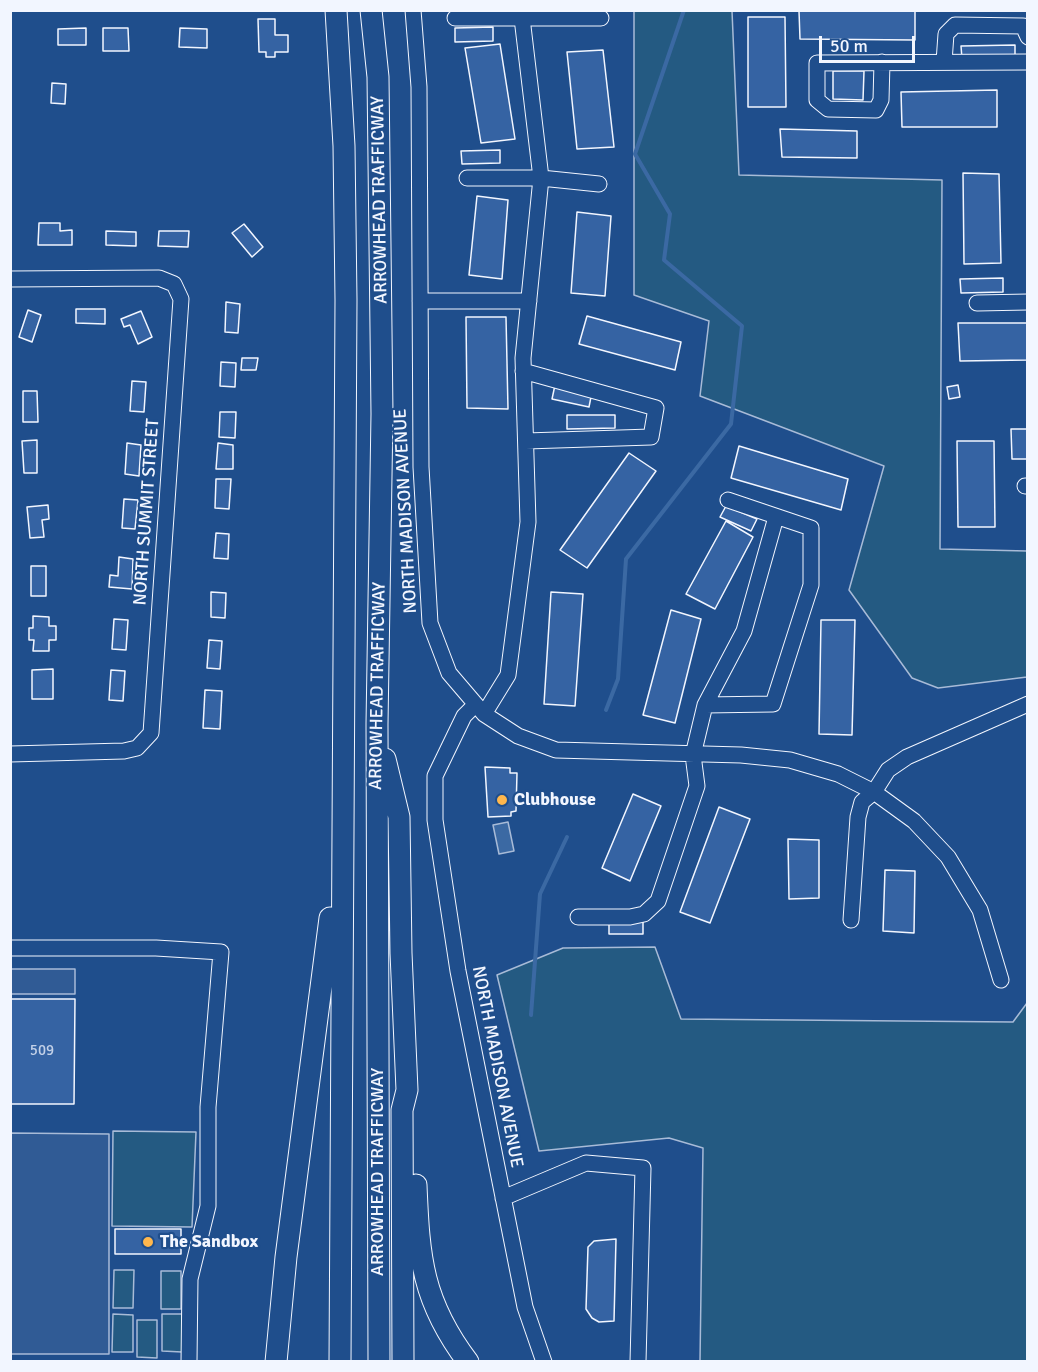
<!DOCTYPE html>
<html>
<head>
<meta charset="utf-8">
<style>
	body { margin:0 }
	#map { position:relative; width:1038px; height:1372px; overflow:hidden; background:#1f4e8c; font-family:Signika,sans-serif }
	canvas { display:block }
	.frame { position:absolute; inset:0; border:12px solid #f2f6ff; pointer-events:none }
	.scale { position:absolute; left:819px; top:36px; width:96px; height:27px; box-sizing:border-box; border:3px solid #f2f6ff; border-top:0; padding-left:8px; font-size:18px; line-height:21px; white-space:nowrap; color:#f2f6ff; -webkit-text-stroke:4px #1f4e8c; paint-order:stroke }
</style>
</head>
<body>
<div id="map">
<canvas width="1038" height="1372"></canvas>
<div class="frame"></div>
<div class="scale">50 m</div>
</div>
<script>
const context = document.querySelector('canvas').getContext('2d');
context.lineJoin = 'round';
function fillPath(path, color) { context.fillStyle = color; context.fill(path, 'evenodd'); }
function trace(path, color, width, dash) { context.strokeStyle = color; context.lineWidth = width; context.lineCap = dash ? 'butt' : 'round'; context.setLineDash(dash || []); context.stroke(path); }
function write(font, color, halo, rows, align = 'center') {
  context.font = font + ' Signika,sans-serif'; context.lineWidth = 4.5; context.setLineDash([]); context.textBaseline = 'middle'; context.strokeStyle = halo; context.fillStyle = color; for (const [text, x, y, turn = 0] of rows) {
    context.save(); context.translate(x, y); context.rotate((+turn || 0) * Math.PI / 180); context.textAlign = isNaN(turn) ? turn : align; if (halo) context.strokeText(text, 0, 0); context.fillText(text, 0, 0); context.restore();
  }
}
const green = new Path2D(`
	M634 11H732L739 175 942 180 940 549 1027 551V677L938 688 912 678 849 590 884 466 700 396 709 321 634 295Z
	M655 947 681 1019 1013 1022 1027 1003V1361H700L703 1148 669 1138 539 1151 497 975 563 948Z
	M113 1131 196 1132 192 1227 112 1226Z
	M114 1270H134L133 1308H113Z
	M161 1271H181V1309H161Z
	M113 1314 133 1315V1352H112Z
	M162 1314H182V1352L162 1351Z
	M137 1320H157V1358L137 1357Z`);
fillPath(green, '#245a82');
trace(green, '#a8bbd7', 1.5);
const parking = new Path2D(`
	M11 969H75V994H11Z
	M11 1133 109 1134V1354H11Z`);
fillPath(parking, '#305b95');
trace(parking, '#a8bbd7', 1.5);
const water = new Path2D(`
	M508 822 514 851 499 854 493 825Z`);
fillPath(water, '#3b69a3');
trace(water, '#a8bbd7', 1.5);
trace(new Path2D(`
	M606 710 618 679 626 559 731 424 742 326 664 260 670 214 635 154 684 10
	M531 1015 540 894 567 837`), '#3b69a3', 4);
const building = new Path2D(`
	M915 10V40L800 39 799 11Z
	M748 17H785L786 107H748Z
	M258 19H275V35H288V52H275V57H266V52H259Z
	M493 27V41L455 42V28Z
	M86 28V45H58V29Z
	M103 28H128L129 51H103Z
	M180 28 207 29V48L179 47Z
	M500 44 515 139 481 143 465 48Z
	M1015 45V59H962L961 46Z
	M603 50 614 147 577 149 567 52Z
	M833 71H864L863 100 833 99Z
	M52 83 66 84 65 104 51 103Z
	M997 90V127H902L901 92Z
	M780 129 857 131V158L782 157Z
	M500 150V163L462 164 461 151Z
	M963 173 999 174 1001 263 964 264Z
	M477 196 508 200 502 279 469 275Z
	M577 212 611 216 605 296 571 293Z
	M39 223H60V231L72 230V245H38Z
	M244 224 263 247 252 257 232 233Z
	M106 231 136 232V246L106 245Z
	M159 231H189L188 247 158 246Z
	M1003 278V292L961 293 960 279Z
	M226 302 240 304 238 333 225 332Z
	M76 309H105V324L76 323Z
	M28 310 41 315 32 342 19 337Z
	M141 311 152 337 138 344 130 325 124 327 121 319Z
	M587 316 681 342 675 370 579 344Z
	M466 317H506L508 409 467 408Z
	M958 323H1028V360L960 361Z
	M242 358H258L256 370H241Z
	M221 362 236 363 235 387 220 386Z
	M132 381 146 382 144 412 130 411Z
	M555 385 592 392 589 407 552 399Z
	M958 385 960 397 949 399 947 387Z
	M23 391H37L38 422H23Z
	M220 412H236L235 438 219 437Z
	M567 415H615V428L567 429Z
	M1011 429H1028V459H1012Z
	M37 440V473H24L22 441Z
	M957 441H994L995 527H958Z
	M127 443 141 445 139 476 125 474Z
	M218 443 233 445V469H216Z
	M739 446 848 479 841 510 731 478Z
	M629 453 656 471 587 568 560 550Z
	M216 479H231L229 509 215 508Z
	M124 499 138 500 135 529 122 528Z
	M48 505 49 519 42 520 44 537 30 538 27 507Z
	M726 506 757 519 751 531 720 517Z
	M726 521 753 537 715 609 686 594Z
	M216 533 229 534 228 559 214 558Z
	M119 557 133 559 132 589 109 587 110 575 118 576Z
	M31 566H46V596H31Z
	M211 592 226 593 225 618 211 617Z
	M551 592 583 594 575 706 544 704Z
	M671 610 701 619 675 723 643 715Z
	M33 616 49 617V626H56V640H49V651H33L34 640H29V628H33Z
	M114 619 128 620 126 650 112 649Z
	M821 620H855L852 735 819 734Z
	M209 640 222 641 220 669 207 668Z
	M53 669V699H32V670Z
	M111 670 125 671 123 701 109 700Z
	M205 690 222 691 220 729 203 728Z
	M485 767 510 768V773H517L516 811 511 812V816L488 817Z
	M633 794 661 806 630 881 602 868Z
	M719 807 750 819 710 923 680 912Z
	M788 839 819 840V898L789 899Z
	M885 870 915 871 914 933 883 931Z
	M643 920V934H609V921Z
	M10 999H75L74 1104H10Z
	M115 1229H181V1254H115Z
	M616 1239 614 1321 599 1322 592 1318 586 1309 588 1247 594 1241Z`);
fillPath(building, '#3563a3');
trace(building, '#f2f6ff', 1.5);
const minor = new Path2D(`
	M413 10 419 87 421 467 430 623 449 673 484 714 518 736 556 750 741 755 790 760 838 774 874 792 914 821 948 857 980 910 1001 980
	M455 18H601
	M882 62 881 100 876 110 828 109 817 100V63L1028 62
	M944 62 946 34 955 25 1023 26 1028 37
	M467 178H541L599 184
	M10 279 159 278 174 284 181 299 151 733 137 748 124 751 10 754
	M420 301H529
	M977 303 1028 302
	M523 371 656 408 651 437 526 441
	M1025 486H1028
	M475 705 464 716 435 776V820L458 971 525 1307 544 1362
	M705 705 773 704 811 585V528L728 500
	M484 714 508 675 528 522 523 358 541 178 522 18
	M578 917H630L644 914 658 901 697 786 693 755 705 705 744 631 776 517
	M851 920 858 817 862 802 874 792 888 770 907 757 1028 704
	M10 948H156L221 952 208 1107V1206L190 1279 189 1362
	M503 1198 586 1163 643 1168 638 1362`);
const highway = new Path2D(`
	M336 10 344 146 346 300 340 1362
	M371 10 378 77 382 414 377 724 379 1362
	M385 759 399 817 401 953 407 1090 402 1110 403 1362
	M416 1185C419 1258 422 1301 468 1362
	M276 1362 286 1257 330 918`);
trace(minor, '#f2f6ff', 17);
trace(highway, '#f2f6ff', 23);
trace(minor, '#1f4e8c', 15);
trace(highway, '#1f4e8c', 21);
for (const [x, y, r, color] of [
	[502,800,6,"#ffb74d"],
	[148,1242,6,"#ffb74d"]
]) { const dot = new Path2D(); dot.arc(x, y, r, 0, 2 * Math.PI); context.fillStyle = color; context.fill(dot); trace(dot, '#1f4e8c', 2); }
write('15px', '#c3d1e8', null, [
	["509",42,1051]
]);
write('18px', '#f2f6ff', '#1f4e8c', [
	["ARROWHEAD TRAFFICWAY",380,200,-91],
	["NORTH MADISON AVENUE",406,511,-93],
	["NORTH SUMMIT STREET",147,512,-86],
	["ARROWHEAD TRAFFICWAY",378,686,-89],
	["NORTH MADISON AVENUE",497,1067,79],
	["ARROWHEAD TRAFFICWAY",378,1172,-90]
]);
write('bold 18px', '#f2f6ff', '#1f4e8c', [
	["Clubhouse",514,800],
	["The Sandbox",160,1242]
], 'left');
</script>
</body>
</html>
